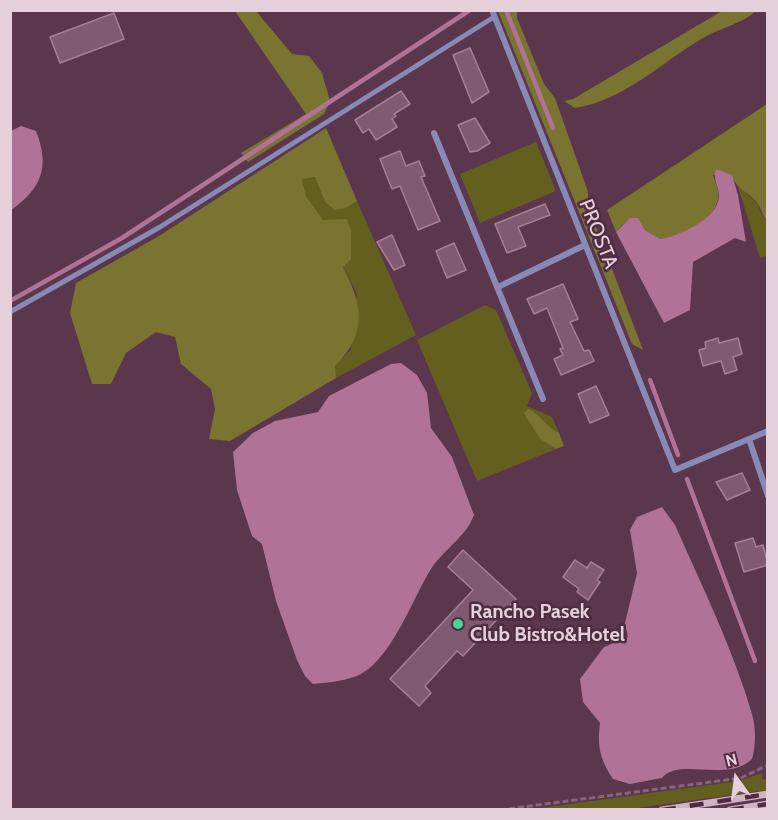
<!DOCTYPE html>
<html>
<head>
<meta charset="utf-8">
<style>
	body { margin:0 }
	#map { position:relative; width:778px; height:820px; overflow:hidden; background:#5a374c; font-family:Cabin,sans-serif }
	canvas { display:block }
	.frame { position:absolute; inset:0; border:12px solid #e5cfdb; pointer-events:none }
	.north { position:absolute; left:706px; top:748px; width:60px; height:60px; -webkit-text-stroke:4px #4f2c41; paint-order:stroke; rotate:346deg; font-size:16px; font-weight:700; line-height:24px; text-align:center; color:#e5cfdb }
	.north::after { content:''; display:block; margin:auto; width:21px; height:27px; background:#e5cfdb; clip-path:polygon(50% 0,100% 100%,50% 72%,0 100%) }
</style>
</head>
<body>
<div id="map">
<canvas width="778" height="820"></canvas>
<div class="frame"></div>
<div class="north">N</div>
</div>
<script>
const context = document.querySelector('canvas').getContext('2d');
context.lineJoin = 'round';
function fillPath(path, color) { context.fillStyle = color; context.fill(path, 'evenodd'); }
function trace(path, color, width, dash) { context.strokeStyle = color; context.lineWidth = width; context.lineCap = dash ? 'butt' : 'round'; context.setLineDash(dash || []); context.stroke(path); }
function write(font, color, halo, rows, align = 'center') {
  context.font = font + ' Cabin,sans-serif'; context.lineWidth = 5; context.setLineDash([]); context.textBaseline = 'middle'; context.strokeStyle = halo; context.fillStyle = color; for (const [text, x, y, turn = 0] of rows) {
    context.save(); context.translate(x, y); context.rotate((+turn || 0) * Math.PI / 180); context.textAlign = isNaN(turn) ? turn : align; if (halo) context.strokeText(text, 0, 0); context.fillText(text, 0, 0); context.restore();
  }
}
fillPath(new Path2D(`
	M536 142 556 191 480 223 460 174Z
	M315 177 325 202 346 208 357 201 416 335 336 378 334 366 351 350 357 294 343 266 347 220H323L306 196 302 179Z
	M738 186 758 204 761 214 767 220V256L760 258Z
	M485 305 496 310 532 393 527 406 552 417 559 433 546 427 535 412 540 439 556 449 477 481 417 340Z
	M762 773V779L767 780V790L630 809H534L739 781Z`), '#655f1f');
fillPath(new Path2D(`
	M235 11H256L292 54 309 56 322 73 330 101 324 114 248 162 241 153 306 114Z
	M498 11H517V18L544 84 555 98 588 192V213L596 227 643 350 632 344Z
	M722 11H756C742 24 719 28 703 38 662 62 623 101 575 108L564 101 573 99Z
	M767 104V220C761 214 762 210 758 204 750 193 736 189 731 175H713C715 182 720 192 718 199 713 222 681 236 660 239L645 230 638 218 622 225 616 232 607 210Z
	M326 128 357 201 346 208 335 210 325 202 315 177 302 179 306 196 323 220 347 219 351 231V259L343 267C363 306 368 333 335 366L336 378 230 441 209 439 215 409 211 389 181 364 175 337 156 332 126 353 111 384H92L70 313 76 283 159 236Z
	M528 409C540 413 544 426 559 433L564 446 556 449 540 439 524 413Z`), '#7a7430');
fillPath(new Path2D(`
	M21 126 36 131C50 167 42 188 11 210V131Z
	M716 169 732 175 738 195 746 242 735 238 693 262 690 310 664 323 616 232 630 218H638L645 230 660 239C679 236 718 219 719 196 719 186 712 179 716 169Z
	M401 363 417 375 427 393 431 428 452 457 474 515C466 537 444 549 431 569 412 599 390 665 354 677 341 681 327 683 313 684L305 676 297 660 276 601 262 544 252 536 237 490 233 452 253 433 275 421 318 412 329 396 391 364Z
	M662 507 675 525C702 586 733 649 752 714 756 728 756 745 752 759 728 783 678 757 662 778L630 784 613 779C600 759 597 747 600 723L583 702 580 679 604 647 628 637 625 623 637 573 630 530 637 517Z`), '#b07397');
trace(new Path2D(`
	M506 10 553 128
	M10 301 122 238 470 10
	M650 380 678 455
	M687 479 755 661`), '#b07397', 4.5);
const building = new Path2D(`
	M114 13 124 39 60 63 50 37Z
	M470 48 489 92 472 103 453 55Z
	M401 91 410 104 394 114 396 116 392 119 397 127 376 140 369 129 363 133 355 120Z
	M475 118 490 143 477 151 470 152 458 125Z
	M400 151 406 166 419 161 425 176 421 177 440 221 418 230 400 186 392 189 380 159Z
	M545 204 550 215 518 227 526 246 507 253 495 224Z
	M392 235 405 265 394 270 377 242Z
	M454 243 466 270 447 278 436 251Z
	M563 284 578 319 570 322 584 351 589 350 594 361 561 375 554 359 563 355 560 349 563 348 547 308 534 314 527 299Z
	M718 338 719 343 738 338 742 354 733 357 737 370 725 374 721 361 703 366 699 350 706 348 705 342Z
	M596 386 609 415 590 423 578 394Z
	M742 473 750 490 727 500 716 482Z
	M753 538 756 547 763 545 768 565 744 572 735 543Z
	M463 550 516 599 463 656 457 651 425 686 431 693 419 706 390 679 473 590 448 567Z
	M575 560 587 568 591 562 604 570 597 580 600 582 588 600 577 592 579 589 563 577Z`);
fillPath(building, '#805a70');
trace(building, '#a77e95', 1.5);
trace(new Path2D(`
	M500 810 741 778 768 765`), '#856678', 3, [6, 3]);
trace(new Path2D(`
	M10 312 160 227 494 17`), '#8989b6', 5);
trace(new Path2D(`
	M492 10 675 470 768 431
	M434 133 543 399
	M498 287 585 245
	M749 439 768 496`), '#8989b6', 6);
const rail = new Path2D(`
	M662 810 768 794
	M730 810 768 804`);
trace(rail, '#cdb5c2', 7);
trace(rail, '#4f2c41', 4.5, [14]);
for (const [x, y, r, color] of [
	[458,624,6,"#46d49e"]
]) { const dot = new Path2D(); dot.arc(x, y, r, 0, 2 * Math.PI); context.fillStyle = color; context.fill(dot); trace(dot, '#4f2c41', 2); }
write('20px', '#e5cfdb', '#4f2c41', [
	["PROSTA",598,234,68]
]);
write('bold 20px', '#e5cfdb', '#4f2c41', [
	["Rancho Pasek",470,612],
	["Club Bistro&Hotel",470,635]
], 'left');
</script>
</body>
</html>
